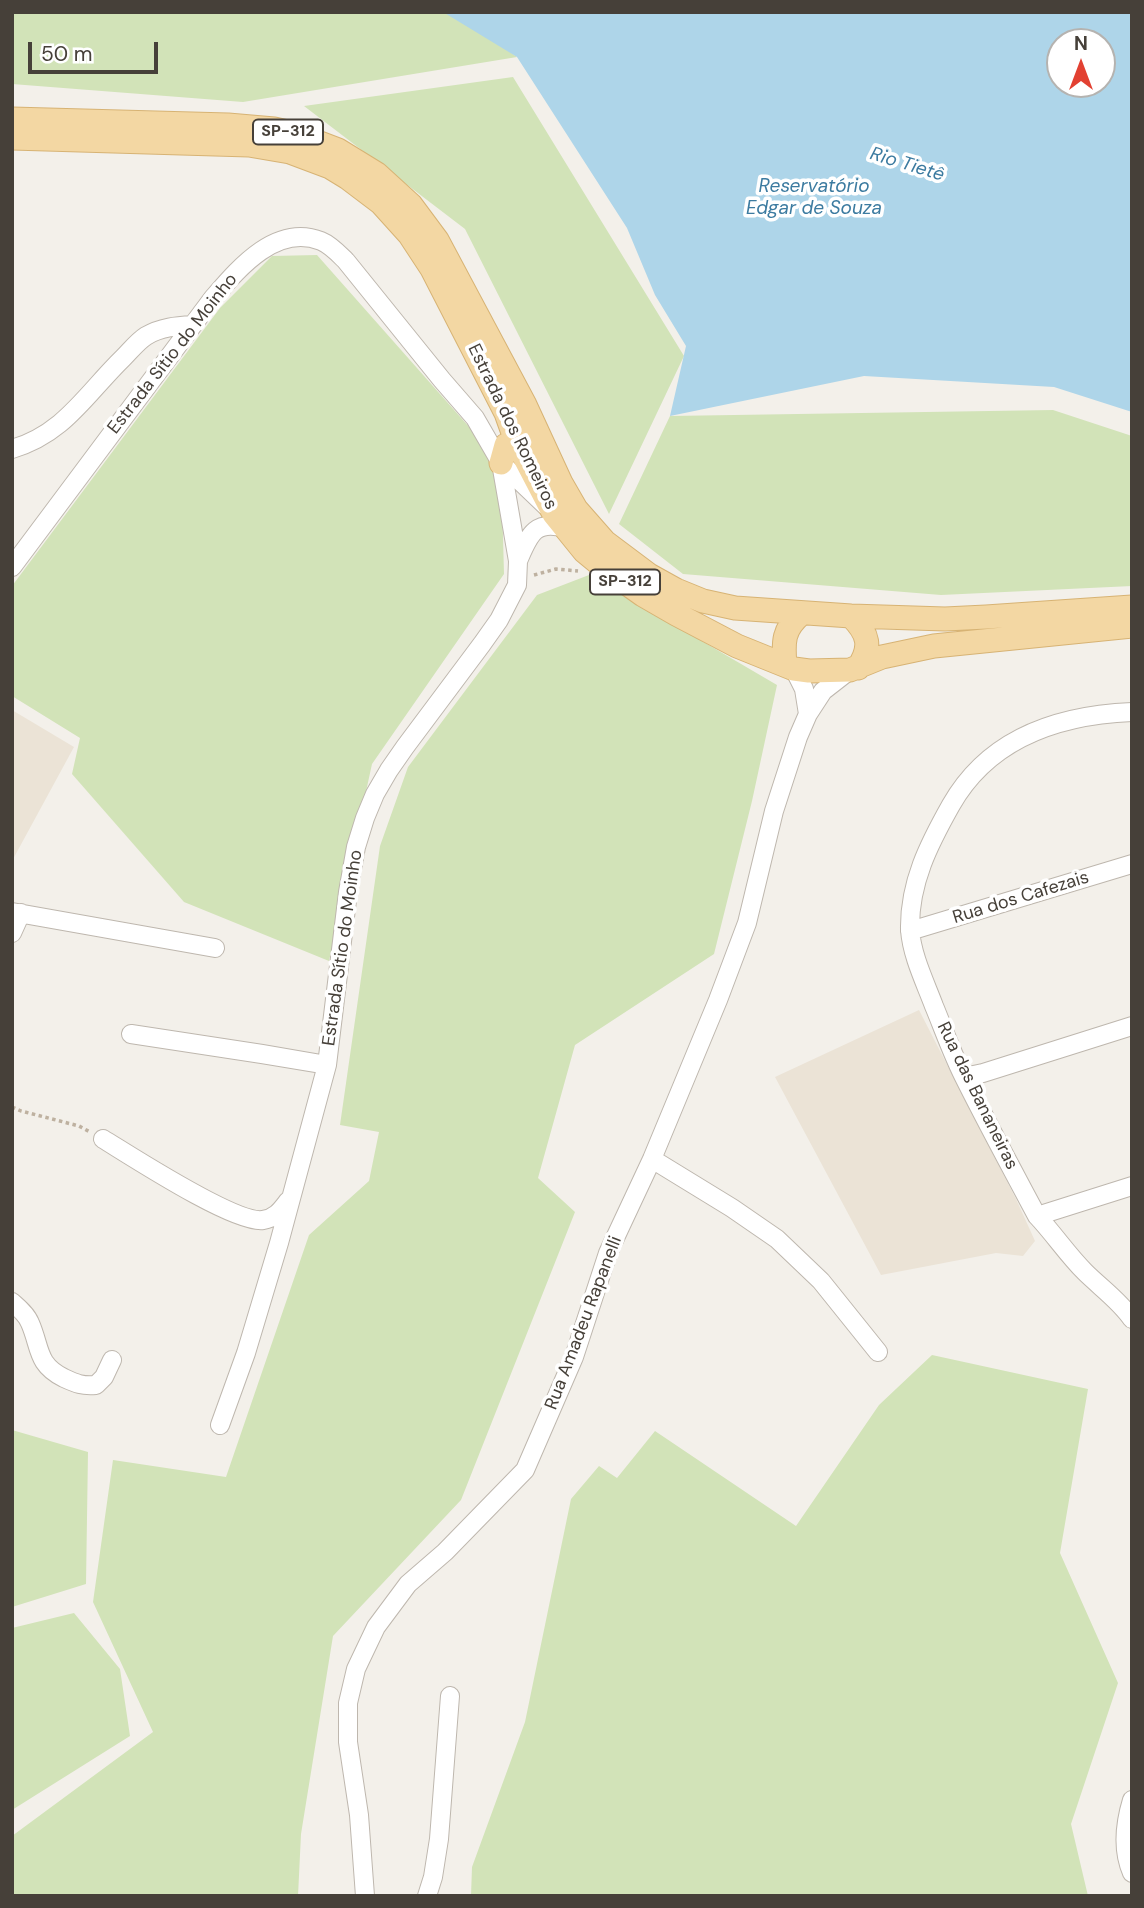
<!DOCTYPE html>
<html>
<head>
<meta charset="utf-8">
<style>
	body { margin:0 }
	#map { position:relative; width:1144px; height:1908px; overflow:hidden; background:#f3f0ea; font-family:"DM Sans",sans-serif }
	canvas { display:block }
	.frame { position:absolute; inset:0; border:14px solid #464039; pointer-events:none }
	.north { position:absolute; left:1046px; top:28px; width:70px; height:70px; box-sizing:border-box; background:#fff; border:2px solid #b5b3b0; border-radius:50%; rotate:0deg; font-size:19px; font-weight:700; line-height:28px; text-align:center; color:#464039 }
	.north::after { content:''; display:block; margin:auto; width:24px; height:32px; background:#e24132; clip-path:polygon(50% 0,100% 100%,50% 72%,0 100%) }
	.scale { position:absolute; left:28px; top:42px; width:130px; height:32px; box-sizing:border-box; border:4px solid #464039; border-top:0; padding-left:9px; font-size:21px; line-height:24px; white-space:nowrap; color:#464039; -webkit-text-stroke:5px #fff; paint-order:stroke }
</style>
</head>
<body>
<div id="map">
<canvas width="1144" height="1908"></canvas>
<div class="frame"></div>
<div class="north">N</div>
<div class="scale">50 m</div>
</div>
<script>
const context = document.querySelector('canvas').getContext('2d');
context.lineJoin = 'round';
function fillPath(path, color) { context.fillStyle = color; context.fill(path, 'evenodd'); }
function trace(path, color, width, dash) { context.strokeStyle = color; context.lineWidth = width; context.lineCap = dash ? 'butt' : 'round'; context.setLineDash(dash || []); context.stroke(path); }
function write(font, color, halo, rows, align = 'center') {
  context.font = font + ' "DM Sans",sans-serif'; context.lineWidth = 7; context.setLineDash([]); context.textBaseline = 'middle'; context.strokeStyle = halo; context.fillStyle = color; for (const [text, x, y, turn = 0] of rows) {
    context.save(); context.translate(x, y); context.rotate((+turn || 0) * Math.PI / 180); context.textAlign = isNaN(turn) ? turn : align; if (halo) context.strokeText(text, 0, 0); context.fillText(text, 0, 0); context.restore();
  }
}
fillPath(new Path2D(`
	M12 710 74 747 12 861Z
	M919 1010 1016 1199 1035 1241 1023 1256 996 1253 881 1275 775 1077Z`), '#ebe3d6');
fillPath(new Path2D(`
	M12 12H454L517 57 243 102 12 84Z
	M513 77 684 356 609 514 465 229 304 106Z
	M317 255 501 463 504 574 372 764 329 961 184 902 72 774 80 738 12 696V586L220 308 272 256Z
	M1053 410 1132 436V586L941 595 683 574 619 524 670 416Z
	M589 575 777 685 752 801 714 954 575 1045 538 1178 575 1212 461 1500 333 1636 301 1834 298 1896H12V1836L153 1732 93 1602 113 1460 226 1477 309 1235 369 1181 379 1132 340 1125 380 846 408 767 537 595Z
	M932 1355 1088 1389 1060 1553 1118 1683 1071 1824 1088 1896H471L472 1867 525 1722 571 1499 599 1466 617 1478 655 1431 796 1526 879 1405Z
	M12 1430 88 1452 86 1584 12 1607Z
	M74 1613 120 1669 130 1736 12 1810V1628Z`), '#d2e3b8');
fillPath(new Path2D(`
	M443 12H1132V412L1054 387 864 376 670 416 686 346 655 295 627 228 517 57ZM1060 42H1102V84H1060Z`), '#aed5e9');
const minor = new Path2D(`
	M12 449C64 434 86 394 123 358 130 351 138 341 146 336 161 327 177 326 193 325
	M518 561C529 536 534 519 565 528
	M12 567 213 298C238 269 276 223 321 241 331 245 339 254 346 261L442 380 475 418 501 463 546 506
	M794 669 804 689 808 714
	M1132 712C1059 715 989 738 951 805 929 844 909 883 910 930 912 956 925 982 934 1006 944 1030 953 1056 965 1079 988 1125 1013 1171 1037 1216 1054 1234 1067 1254 1085 1272 1100 1287 1120 1301 1132 1319
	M12 912 215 948
	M910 931 1132 864
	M12 933 21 913
	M131 1034 262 1054 327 1065
	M964 1077 983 1073 1132 1026
	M103 1139C131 1156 235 1224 263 1220 276 1218 281 1210 288 1201
	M652 1159 732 1208 777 1239 821 1281 878 1352
	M1037 1216 1132 1186
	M12 1302C19 1308 27 1315 30 1323 41 1348 36 1364 64 1378 77 1384 82 1386 96 1385L104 1377 112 1360
	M220 1425 246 1353 279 1243 327 1065 348 892 356 847 365 818 375 794 389 770 405 747 482 644 499 620 517 585 518 561 501 463
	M1132 1800C1125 1823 1122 1850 1132 1873
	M365 1896 359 1815 348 1742V1703L356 1669 376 1627 408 1584 445 1552 525 1470 574 1357 608 1253 652 1159 718 1000 747 923 774 811 798 737 808 714 823 691 850 670
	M427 1896 433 1877 439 1839 450 1696`);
const major = new Path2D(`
	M12 119 228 125 274 129 296 134 338 150 377 174 411 205 437 240 525 405 561 483 576 509 605 542 649 575 676 590 703 601 735 608 851 616 945 619 986 617 1132 607
	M12 138 249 145 290 152 330 167 348 178 381 203 409 234 432 269 506 413 516 441 554 514 584 551 601 565 643 595 676 614 737 646 794 669 809 671 850 670 882 657 934 646 1132 626
	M501 463 506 445 516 441
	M851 616C869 634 872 647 858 668
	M785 665C783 642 783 629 801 614`);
trace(minor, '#beb7ae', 20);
trace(major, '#d7b374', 25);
trace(new Path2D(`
	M534 575 556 569 578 571
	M12 1107 21 1111 79 1126 90 1132`), '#beb1a0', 3.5, [3.5, 3.5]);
trace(minor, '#fff', 18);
trace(major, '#f3d7a3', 23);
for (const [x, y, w] of [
	[288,132,70],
	[625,582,70]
]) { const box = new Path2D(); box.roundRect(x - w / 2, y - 12.5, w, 25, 5); context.fillStyle = '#fff'; context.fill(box); trace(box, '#464039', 2); }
write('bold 16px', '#464039', null, [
	["SP-312",288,132],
	["SP-312",625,582]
]);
write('18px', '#464039', '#fff', [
	["Estrada Sítio do Moinho",173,354,-52],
	["Estrada dos Romeiros",512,427,64],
	["Rua dos Cafezais",1021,898,-17],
	["Estrada Sítio do Moinho",343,948,-82],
	["Rua das Bananeiras",977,1096,64],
	["Rua Amadeu Rapanelli",584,1323,-69]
]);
write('italic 19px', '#3c7ba0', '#fff', [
	["Rio Tietê",907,165,17],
	["Reservatório",814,187],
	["Edgar de Souza",814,209]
]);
</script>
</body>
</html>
